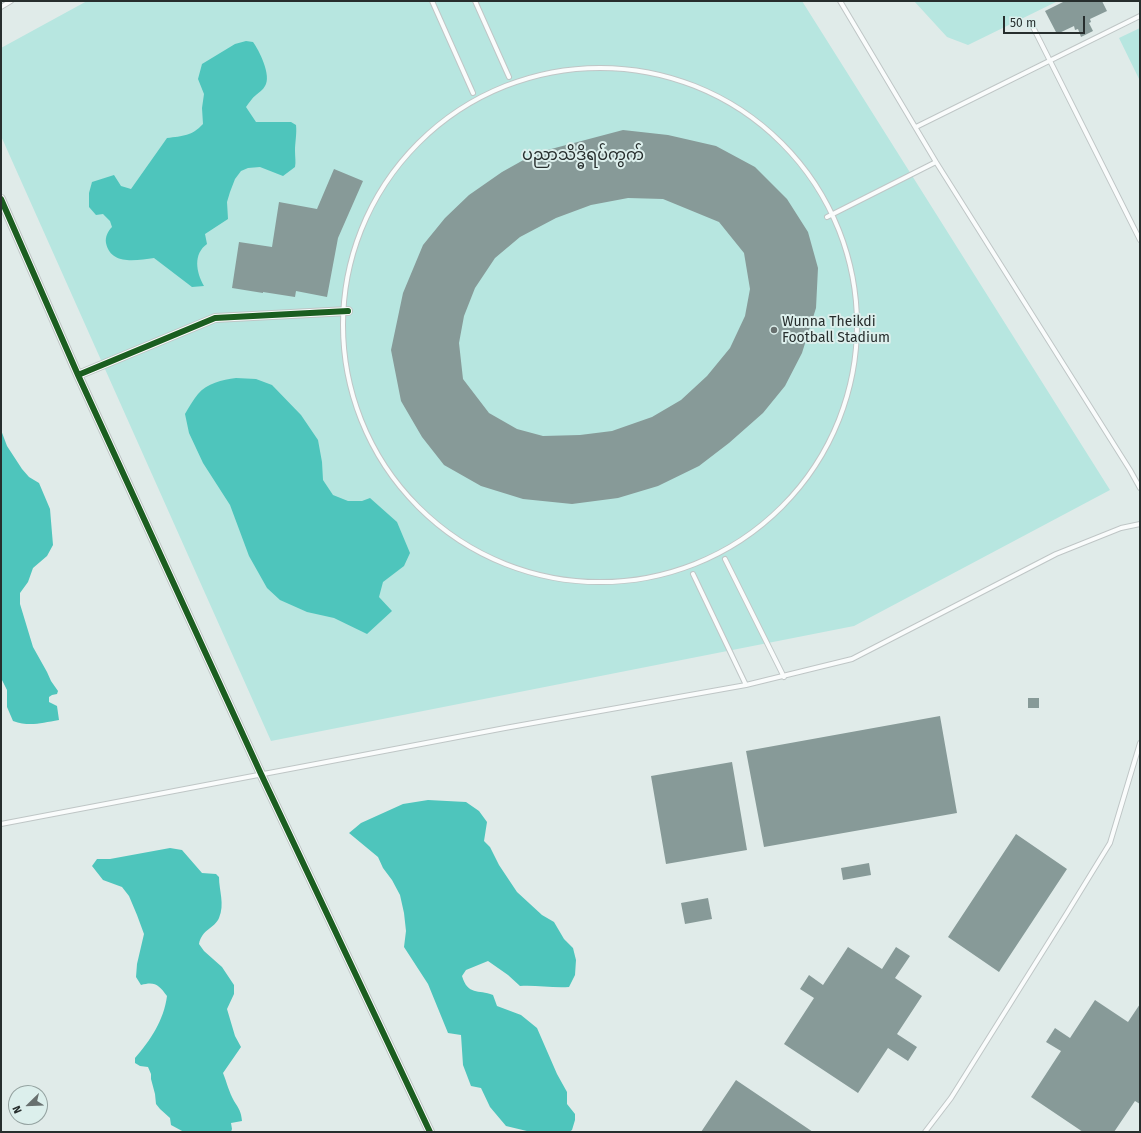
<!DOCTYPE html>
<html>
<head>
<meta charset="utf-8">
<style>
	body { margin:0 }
	#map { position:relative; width:1141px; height:1133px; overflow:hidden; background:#e0ebe9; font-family:"Fira Sans",sans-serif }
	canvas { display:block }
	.frame { position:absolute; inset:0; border:2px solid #272e2d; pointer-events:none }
	.north { position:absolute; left:8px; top:1085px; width:40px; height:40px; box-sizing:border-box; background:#dcefec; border:1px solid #94a2a0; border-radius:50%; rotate:247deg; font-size:11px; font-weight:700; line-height:16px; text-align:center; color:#272e2d }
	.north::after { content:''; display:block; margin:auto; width:14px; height:18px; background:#68706f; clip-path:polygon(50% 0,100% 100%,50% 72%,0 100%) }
	.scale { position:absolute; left:1003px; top:16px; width:82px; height:18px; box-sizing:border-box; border:2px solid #272e2d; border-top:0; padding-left:5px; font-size:12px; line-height:14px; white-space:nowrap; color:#272e2d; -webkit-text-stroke:3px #dcefec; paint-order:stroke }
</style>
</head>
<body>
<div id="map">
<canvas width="1141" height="1133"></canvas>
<div class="frame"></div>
<div class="north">N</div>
<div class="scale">50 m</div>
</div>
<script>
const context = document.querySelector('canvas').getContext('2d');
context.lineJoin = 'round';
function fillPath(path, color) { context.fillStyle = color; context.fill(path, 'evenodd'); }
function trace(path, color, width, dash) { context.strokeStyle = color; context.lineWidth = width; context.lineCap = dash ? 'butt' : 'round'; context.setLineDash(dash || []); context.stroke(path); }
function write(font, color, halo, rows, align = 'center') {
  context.font = font + ' "Fira Sans","Noto Sans Myanmar",sans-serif'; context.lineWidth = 4; context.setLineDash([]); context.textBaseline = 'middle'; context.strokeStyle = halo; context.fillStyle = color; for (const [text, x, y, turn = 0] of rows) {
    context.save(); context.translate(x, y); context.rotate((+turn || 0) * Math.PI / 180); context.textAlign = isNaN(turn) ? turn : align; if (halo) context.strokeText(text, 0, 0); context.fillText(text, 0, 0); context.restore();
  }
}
fillPath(new Path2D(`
	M87 1H802L1110 490 854 626 271 741 1 136V48Z
	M914 1H1058L968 45 947 37Z
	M1140 28V81L1119 38Z`), '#b7e6e0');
fillPath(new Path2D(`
	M246 41 253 42C259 50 272 76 265 86 263 90 259 92 256 95 252 98 249 103 246 107L256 122H291L296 125C297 134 295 142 295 151 295 157 296 162 295 167L283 176 260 167 248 168 241 171 235 179 230 192 227 202 228 219 205 234 207 244C193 254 196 272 204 286L192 287 154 258C137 260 111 266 106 243 105 237 108 231 112 227L110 221 103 214 96 215 89 207V193L92 182 114 175 121 186 131 189 167 138C183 136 192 136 203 124L202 108 204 94 198 79 202 64 235 44Z
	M236 378 256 379 272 385 301 415 318 440 322 462 323 480 333 495 348 501H362L370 498 397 522 410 553 404 566 383 582 379 597 392 611 367 634 334 618 307 612 280 600 267 588 249 556 230 505 203 463 189 433 185 414C189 407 193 400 198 394 207 383 222 380 236 378Z
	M1 419V430L7 446 22 469 29 477 39 483 50 509 53 545 47 556 33 568 28 582 20 593V604L33 647 47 672 51 681 58 691 57 694 52 695 49 697V702L57 706 59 720C41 723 30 727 13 721L7 707V690L1 678Z
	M428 800 466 802 479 811 487 822 484 841 490 847 499 865 517 892 542 915 554 922 564 939 573 948 576 960 575 975 569 987C552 988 536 985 520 986L508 975 488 961 466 970 462 976C468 996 478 989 493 995L497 1006 521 1015 537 1028 557 1074 567 1092V1104L575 1114V1120L572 1130 569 1132H531L506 1126 490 1107 481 1088 471 1086 463 1065 461 1035 448 1033 428 984 404 947 406 931 404 913 400 895 392 880 383 868 378 857 349 833 361 823 403 804Z
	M170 848 182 850 202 873 216 874 219 877C219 891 225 904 219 918 215 928 202 929 199 944L204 951 222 967 234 985V994L227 1009 235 1036 241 1047 223 1073C227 1083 229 1092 234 1101 239 1109 241 1111 242 1121L231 1123 232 1129 231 1132H184L171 1125 170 1118 160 1109 156 1104 155 1094 151 1079V1074L148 1067 140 1066 135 1063V1058C150 1041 164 1020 167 996 159 985 155 981 141 985L136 977 137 964 144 934 137 915 129 896 122 887 103 880 92 866 97 859H110Z`), '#4ec5bc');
fillPath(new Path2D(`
	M1065 1H1102L1107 11 1090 19 1091 22 1089 23 1093 31 1081 37 1078 29 1075 30 1074 26 1057 34 1045 11Z
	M623 130 668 135 716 146 755 167 787 199 808 232 818 268 816 308 802 353 785 386 763 413 729 443 699 466 658 486 618 498 572 504 523 499 481 486 444 465 422 437 401 401 391 350 403 293 423 245 445 218 469 195 502 172 536 153ZM628 198 663 199 719 222 744 253 750 289 745 316 730 348 707 376 681 400 652 417 612 431 580 435 543 436 517 429 489 413 463 379 459 343 464 316 475 288 495 258 520 237 556 218 591 205Z
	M334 169 363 181 338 238 327 297 296 291 295 297 263 292V293L232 288 239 242 272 247 279 202 317 209Z
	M1028 698H1039V708H1028Z
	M940 716 957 813 764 847 746 751Z
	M732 762 747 850 666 864 651 776Z
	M1016 834 1067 869 999 972 948 937Z
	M869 863 871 875 843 880 841 868Z
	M708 898 712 919 685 924 681 903Z
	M848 947 882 969 896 947 910 956 895 978 922 996 897 1034 917 1047 908 1061 888 1048 858 1093 784 1044 814 998 800 989 809 975 823 985Z
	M1095 1000 1128 1022 1140 1004V1104L1135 1101 1114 1132H1083L1031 1097 1061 1051 1046 1042 1055 1028 1070 1038Z
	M736 1080 813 1132H701Z`), '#879a98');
const service = new Path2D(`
	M432 1 473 93
	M475 1 509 77
	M840 1 936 162 1130 470 1140 488
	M1 7 11 1
	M1032 25 1140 240
	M343 325a257 257 0 1 1 514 0a257 257 0 1 1-514 0Z
	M916 127 1140 16
	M827 217 936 162
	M725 559 784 677
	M693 574 746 685
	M1 824 505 728 746 685 852 659 1056 554 1121 528 1140 524
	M925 1132 951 1098 1067 913 1110 843 1140 743`);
const minor = new Path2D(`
	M1 199 78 375 261 774 430 1132
	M78 375 215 318 348 311`);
trace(service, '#bfc6c6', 6);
trace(minor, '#bfc6c6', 10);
trace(service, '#fafcfc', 4);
trace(minor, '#fafcfc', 8);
trace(new Path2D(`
	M1 199 78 375 261 774 430 1132
	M78 375 215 318 348 311`), '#1b5e20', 6);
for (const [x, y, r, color] of [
	[774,330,4,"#68706f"]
]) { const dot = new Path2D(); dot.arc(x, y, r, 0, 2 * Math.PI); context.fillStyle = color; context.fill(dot); trace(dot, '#dcefec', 1.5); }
write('14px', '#272e2d', '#dcefec', [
	["Wunna Theikdi",782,322],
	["Football Stadium",782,338]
], 'left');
write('16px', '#272e2d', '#dcefec', [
	["ပညာသိဒ္ဓိရပ်ကွက်",583,156]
]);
</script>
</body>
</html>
